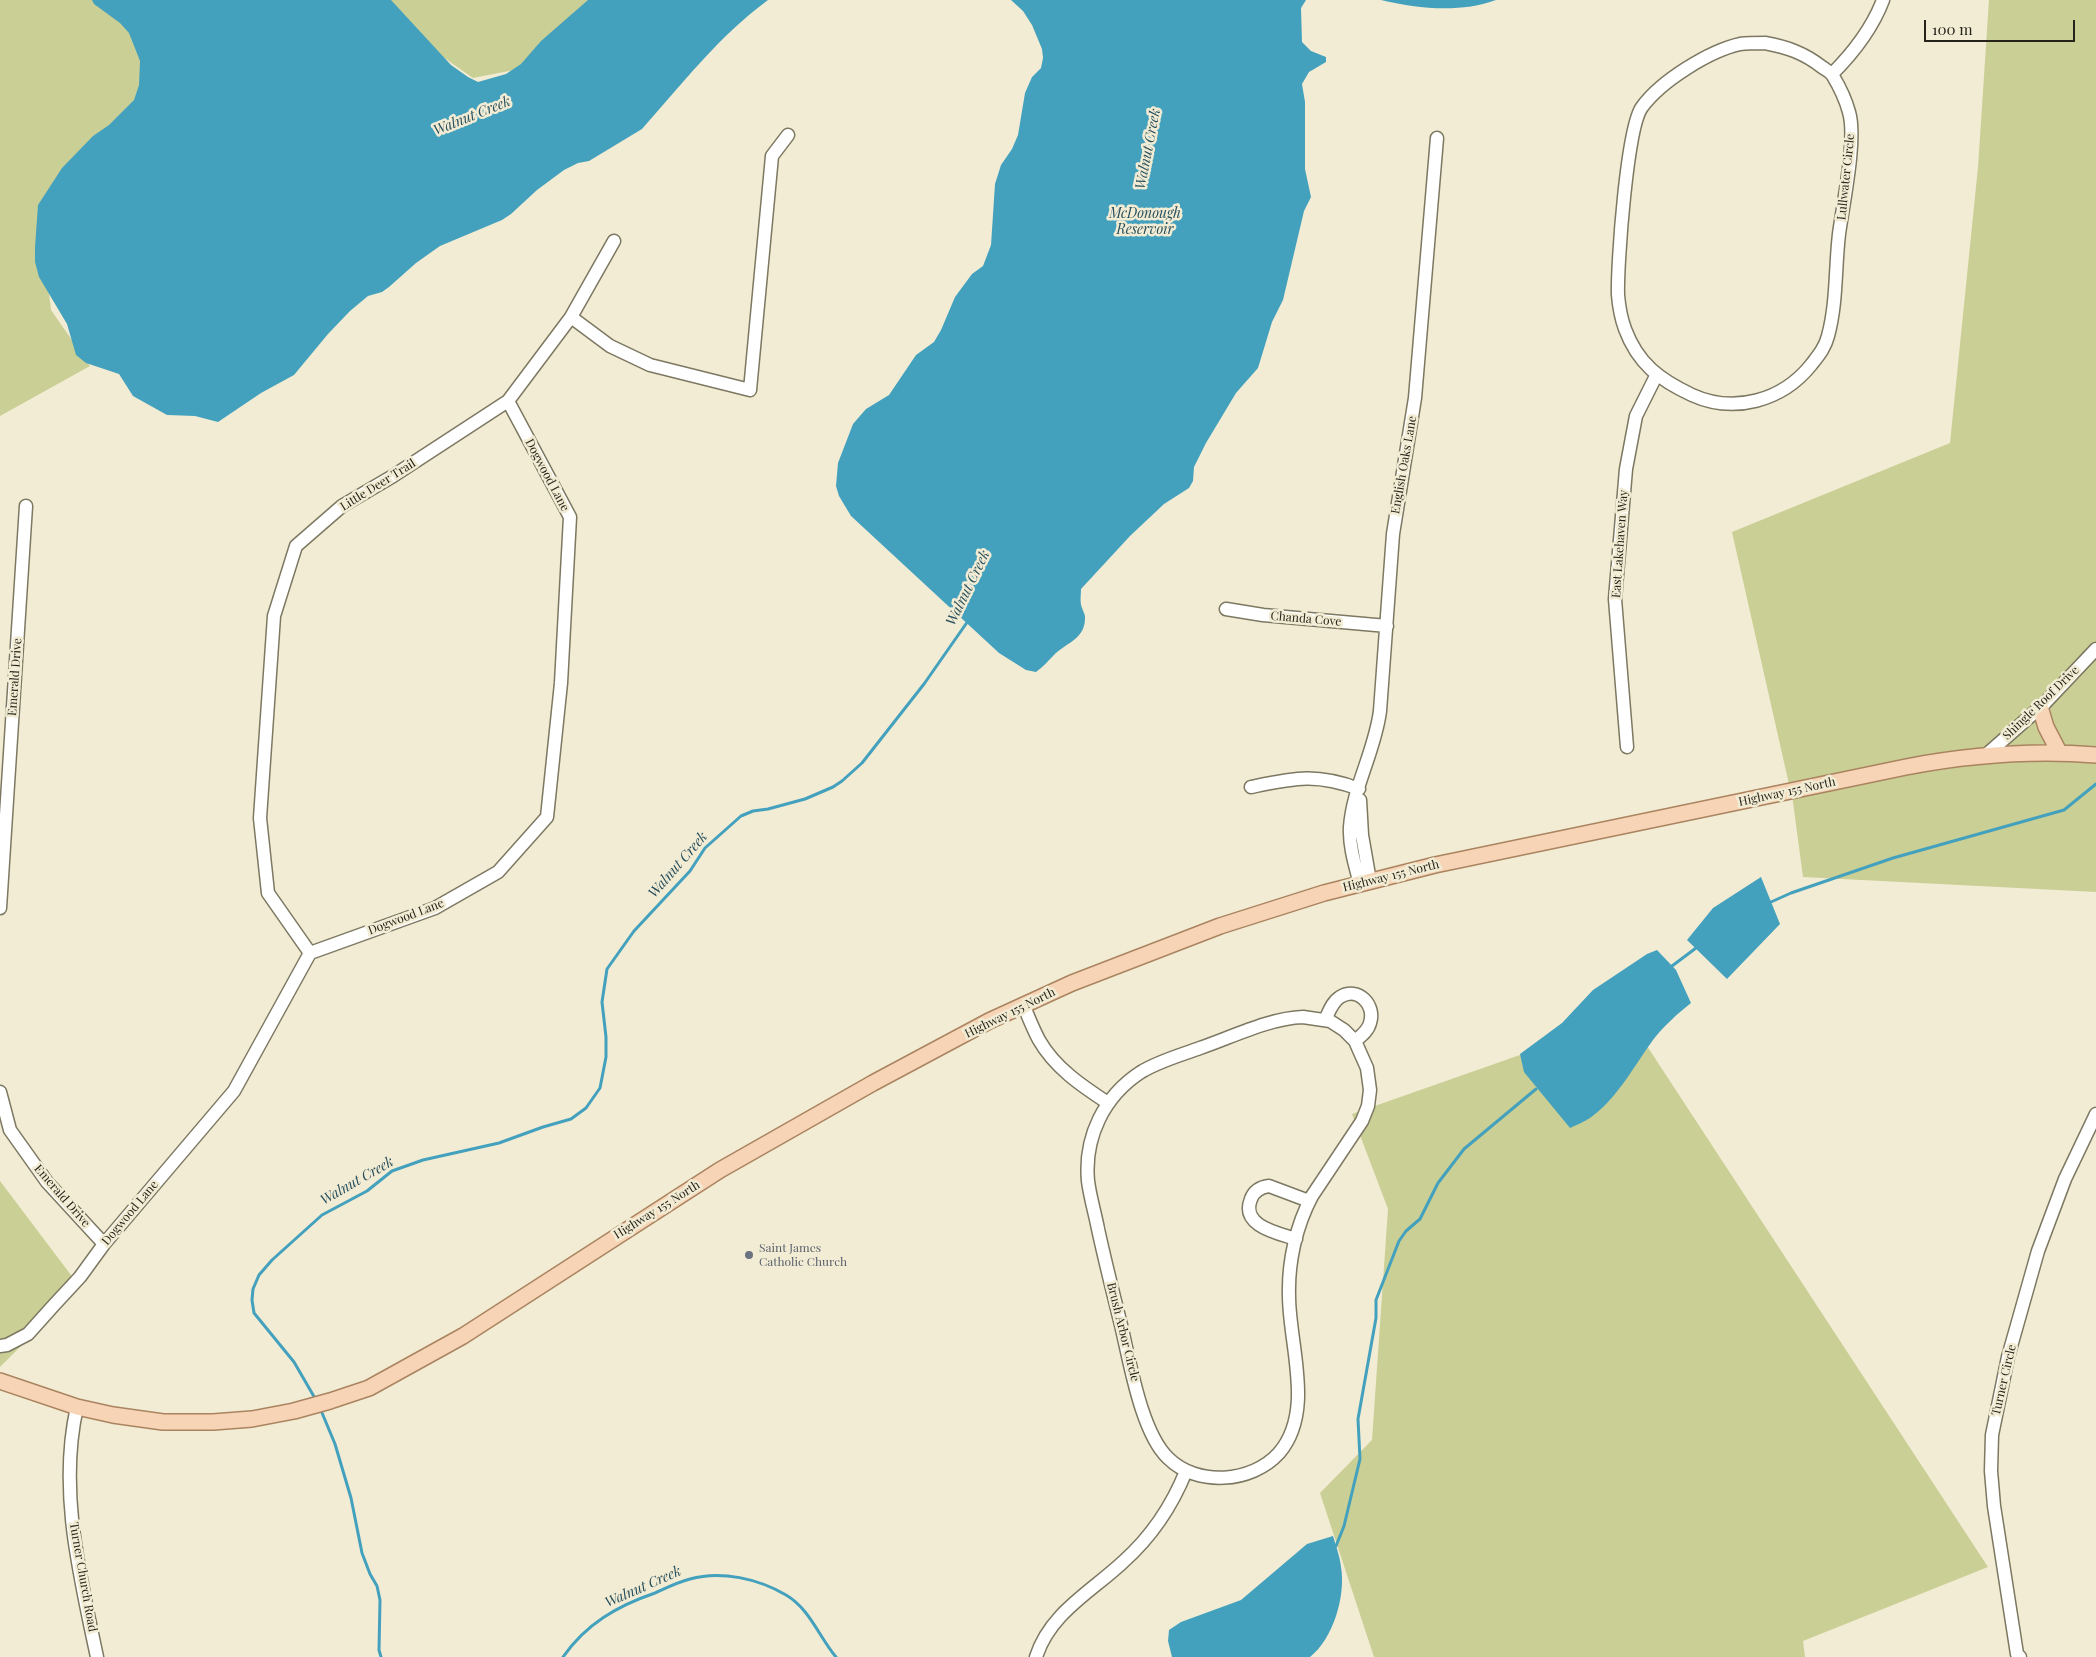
<!DOCTYPE html>
<html>
<head>
<meta charset="utf-8">
<style>
	body { margin:0 }
	#map { position:relative; width:2096px; height:1657px; overflow:hidden; background:#f2ecd4; font-family:"Playfair Display",serif }
	canvas { display:block }
	.scale { position:absolute; left:1924px; top:20px; width:151px; height:22px; box-sizing:border-box; border:2px solid #25231a; border-top:0; padding-left:6px; font-size:15px; line-height:18px; white-space:nowrap; color:#25231a; -webkit-text-stroke:4px #f2ecd4; paint-order:stroke }
</style>
</head>
<body>
<div id="map">
<canvas width="2096" height="1657"></canvas>
<div class="scale">100 m</div>
</div>
<script>
const context = document.querySelector('canvas').getContext('2d');
context.lineJoin = 'round';
function fillPath(path, color) { context.fillStyle = color; context.fill(path, 'evenodd'); }
function trace(path, color, width, dash) { context.strokeStyle = color; context.lineWidth = width; context.lineCap = dash ? 'butt' : 'round'; context.setLineDash(dash || []); context.stroke(path); }
function write(font, color, halo, rows, align = 'center') {
  context.font = font + ' "Playfair Display",serif'; context.lineWidth = 5; context.setLineDash([]); context.textBaseline = 'middle'; context.strokeStyle = halo; context.fillStyle = color; for (const [text, x, y, turn = 0] of rows) {
    context.save(); context.translate(x, y); context.rotate((+turn || 0) * Math.PI / 180); context.textAlign = isNaN(turn) ? turn : align; if (halo) context.strokeText(text, 0, 0); context.fillText(text, 0, 0); context.restore();
  }
}
fillPath(new Path2D(`
	M0 0H124L162 58 43 243 51 310 90 366 0 416Z
	M385 0H597L545 64 473 78 423 43Z
	M1989 0H2096V892L1803 877 1793 802 1732 532 1950 443 1978 167Z
	M1628 1017 1988 1567 1803 1641 1805 1657H1374L1320 1493 1372 1440 1388 1209 1352 1114Z
	M0 1181 80 1287 0 1367Z`), '#cacf95');
fillPath(new Path2D(`
	M92 0H391L451 65 468 77 478 82 506 74 521 64 541 41 588 0H768C719 36 682 84 642 129L589 161 578 163 564 170 537 190 511 214 502 220 440 246 416 263 389 287 382 292 368 296 350 311 328 334 294 375 261 393 218 422 195 416 167 415 133 396 119 374 86 363 76 355 67 324 39 277 35 262V247L38 205 62 168 93 136 109 125 134 100 139 85 140 61 129 33 120 23 94 4Z
	M1011 0H1306L1301 8 1302 42 1311 51 1326 57V62L1309 72 1302 84 1305 102V169L1311 197 1304 211 1283 300 1272 322 1258 368 1236 393 1206 443 1194 467 1193 481 1189 488 1164 504 1130 536 1081 589C1081 594 1080 600 1081 605 1082 609 1084 612 1085 616 1086 640 1066 642 1053 656 1047 662 1043 667 1036 672L1026 670 999 653 851 516 839 496 836 486 838 463 853 424 866 409 889 395 916 355 934 342 941 330 955 297 972 274 983 266 991 245 995 184 1001 165 1012 149 1018 135 1025 93 1032 77 1041 68 1043 58 1042 49 1032 25 1023 11Z
	M1381 0H1496C1461 13 1418 9 1381 0Z
	M1761 877 1780 924 1727 979 1687 940 1713 908Z
	M1657 950 1676 970 1691 1003C1677 1014 1664 1026 1653 1040 1634 1066 1617 1099 1590 1118 1584 1122 1576 1125 1570 1128L1524 1072 1520 1054 1562 1023 1593 990 1647 954Z
	M1333 1536C1336 1546 1340 1557 1341 1567 1346 1596 1333 1639 1310 1657H1172L1168 1641 1169 1630 1181 1622 1241 1600 1307 1544Z`), '#44a1be');
trace(new Path2D(`
	M1771 902 1791 893 1893 858 2064 810 2096 784
	M1672 966 1696 948
	M316 1400 294 1362 254 1313 252 1300 253 1289 259 1275 272 1260 322 1215 367 1191 392 1171 423 1160 499 1143 543 1127 571 1119 586 1108 600 1088 606 1057V1037L602 1002 607 969 634 931 690 871 705 848 741 816 753 811 768 809 805 799 833 787 842 781 862 763 924 684 968 621
	M320 1408 335 1444 351 1498 362 1553 370 1574 377 1586 380 1600 379 1650 381 1657
	M1336 1546 1344 1526 1360 1459 1358 1419 1376 1318V1300L1399 1241 1406 1231 1420 1219 1438 1183 1464 1149 1536 1089
	M563 1657C586 1624 617 1606 655 1593 666 1588 678 1582 690 1579 721 1570 759 1579 786 1595 810 1609 819 1637 836 1657`), '#44a1be', 3);
const minor = new Path2D(`
	M1765 43C1787 47 1804 53 1822 67 1826 70 1831 72 1833 76 1839 86 1846 101 1849 112 1857 139 1843 204 1839 234 1835 268 1837 303 1828 336 1825 348 1818 356 1811 365 1782 401 1734 414 1692 395 1660 380 1638 364 1625 329 1621 318 1619 307 1618 295 1617 265 1627 127 1642 107 1661 81 1709 51 1740 44 1748 43 1757 43 1765 43Z
	M1832 74C1854 52 1872 29 1883 0
	M571 317 610 346 650 365 750 390 772 156 788 135
	M1226 609 1263 615 1387 626
	M1627 747 1615 599 1626 469 1636 416 1656 376
	M1986 755 2044 704 2096 649
	M1251 787C1295 778 1316 773 1359 789
	M1360 800 1362 835 1370 881
	M1360 884C1355 865 1349 846 1350 827 1353 787 1375 751 1380 711L1393 534 1415 398 1437 138
	M0 908 26 506
	M310 953 268 893 260 818 274 616 296 546 342 506 393 476 508 401 571 317 614 241
	M1023 1004C1028 1016 1033 1029 1039 1040 1055 1068 1082 1086 1108 1103
	M1303 1017 1330 1021 1344 1030 1355 1041 1367 1068 1370 1090 1368 1106 1362 1121 1312 1196C1296 1226 1288 1262 1289 1296 1289 1345 1315 1411 1279 1453 1252 1483 1197 1487 1168 1458 1141 1432 1130 1362 1121 1325 1113 1293 1105 1261 1098 1229 1095 1213 1090 1197 1088 1181 1084 1137 1104 1096 1141 1072 1159 1061 1181 1055 1200 1048 1232 1037 1270 1018 1303 1017Z
	M1325 1020C1329 1012 1332 1002 1340 997 1358 986 1376 1005 1370 1023 1368 1031 1361 1036 1355 1041
	M0 1092 10 1130 47 1182 104 1244
	M1296 1239C1278 1233 1240 1226 1251 1199 1254 1191 1261 1187 1269 1186L1309 1201
	M0 1346 7 1345 28 1334 54 1305 80 1277 104 1244 234 1091 310 953 435 908 498 872 547 817 561 683 570 517 508 401
	M77 1407C58 1490 80 1576 97 1657
	M1036 1657C1050 1613 1091 1592 1123 1562 1151 1537 1172 1506 1186 1471
	M2020 1657 2017 1654 1994 1506 1991 1471 1992 1435 2008 1357 2038 1251 2065 1179 2096 1114`);
const major = new Path2D(`
	M2040 707 2046 727 2059 752
	M0 1381 77 1407 113 1415 163 1422H213L252 1419 294 1411 330 1401 369 1388 463 1336 720 1170 873 1083 989 1021 1072 983 1220 926 1324 893 1435 865 1906 767C1969 755 2032 750 2096 755`);
trace(minor, '#7d7862', 15);
trace(major, '#aa8460', 18);
trace(minor, '#fff', 12);
trace(major, '#f7d4b6', 15);
for (const [x, y, r, color] of [
	[749,1255,5,"#6b7280"]
]) { const dot = new Path2D(); dot.arc(x, y, r, 0, 2 * Math.PI); context.fillStyle = color; context.fill(dot); trace(dot, '#f2ecd4', 2); }
write('12px', '#25231a', '#f2ecd4', [
	["Lullwater Circle",1846,177,-84],
	["English Oaks Lane",1404,465,-80],
	["Dogwood Lane",547,475,62],
	["Little Deer Trail",378,485,-32],
	["East Lakehaven Way",1620,544,-86],
	["Chanda Cove",1306,619,5],
	["Emerald Drive",15,677,-86],
	["Shingle Roof Drive",2041,703,-44],
	["Highway 155 North",1787,792,-12],
	["Highway 155 North",1391,876,-14],
	["Dogwood Lane",406,917,-21],
	["Highway 155 North",1010,1013,-26],
	["Emerald Drive",62,1196,49],
	["Highway 155 North",657,1210,-32],
	["Dogwood Lane",130,1213,-50],
	["Brush Arbor Circle",1123,1332,76],
	["Turner Circle",2004,1380,-77],
	["Turner Church Road",83,1577,80]
]);
write('12px', '#5b616d', '#f2ecd4', [
	["Saint James",759,1248],
	["Catholic Church",759,1262]
], 'left');
write('italic 14px', '#264e5c', '#f2ecd4', [
	["Walnut Creek",472,116,-22],
	["Walnut Creek",1148,149,-79],
	["McDonough",1145,214],
	["Reservoir",1145,230],
	["Walnut Creek",968,588,-64],
	["Walnut Creek",678,865,-49],
	["Walnut Creek",357,1181,-30],
	["Walnut Creek",643,1587,-24]
]);
</script>
</body>
</html>
